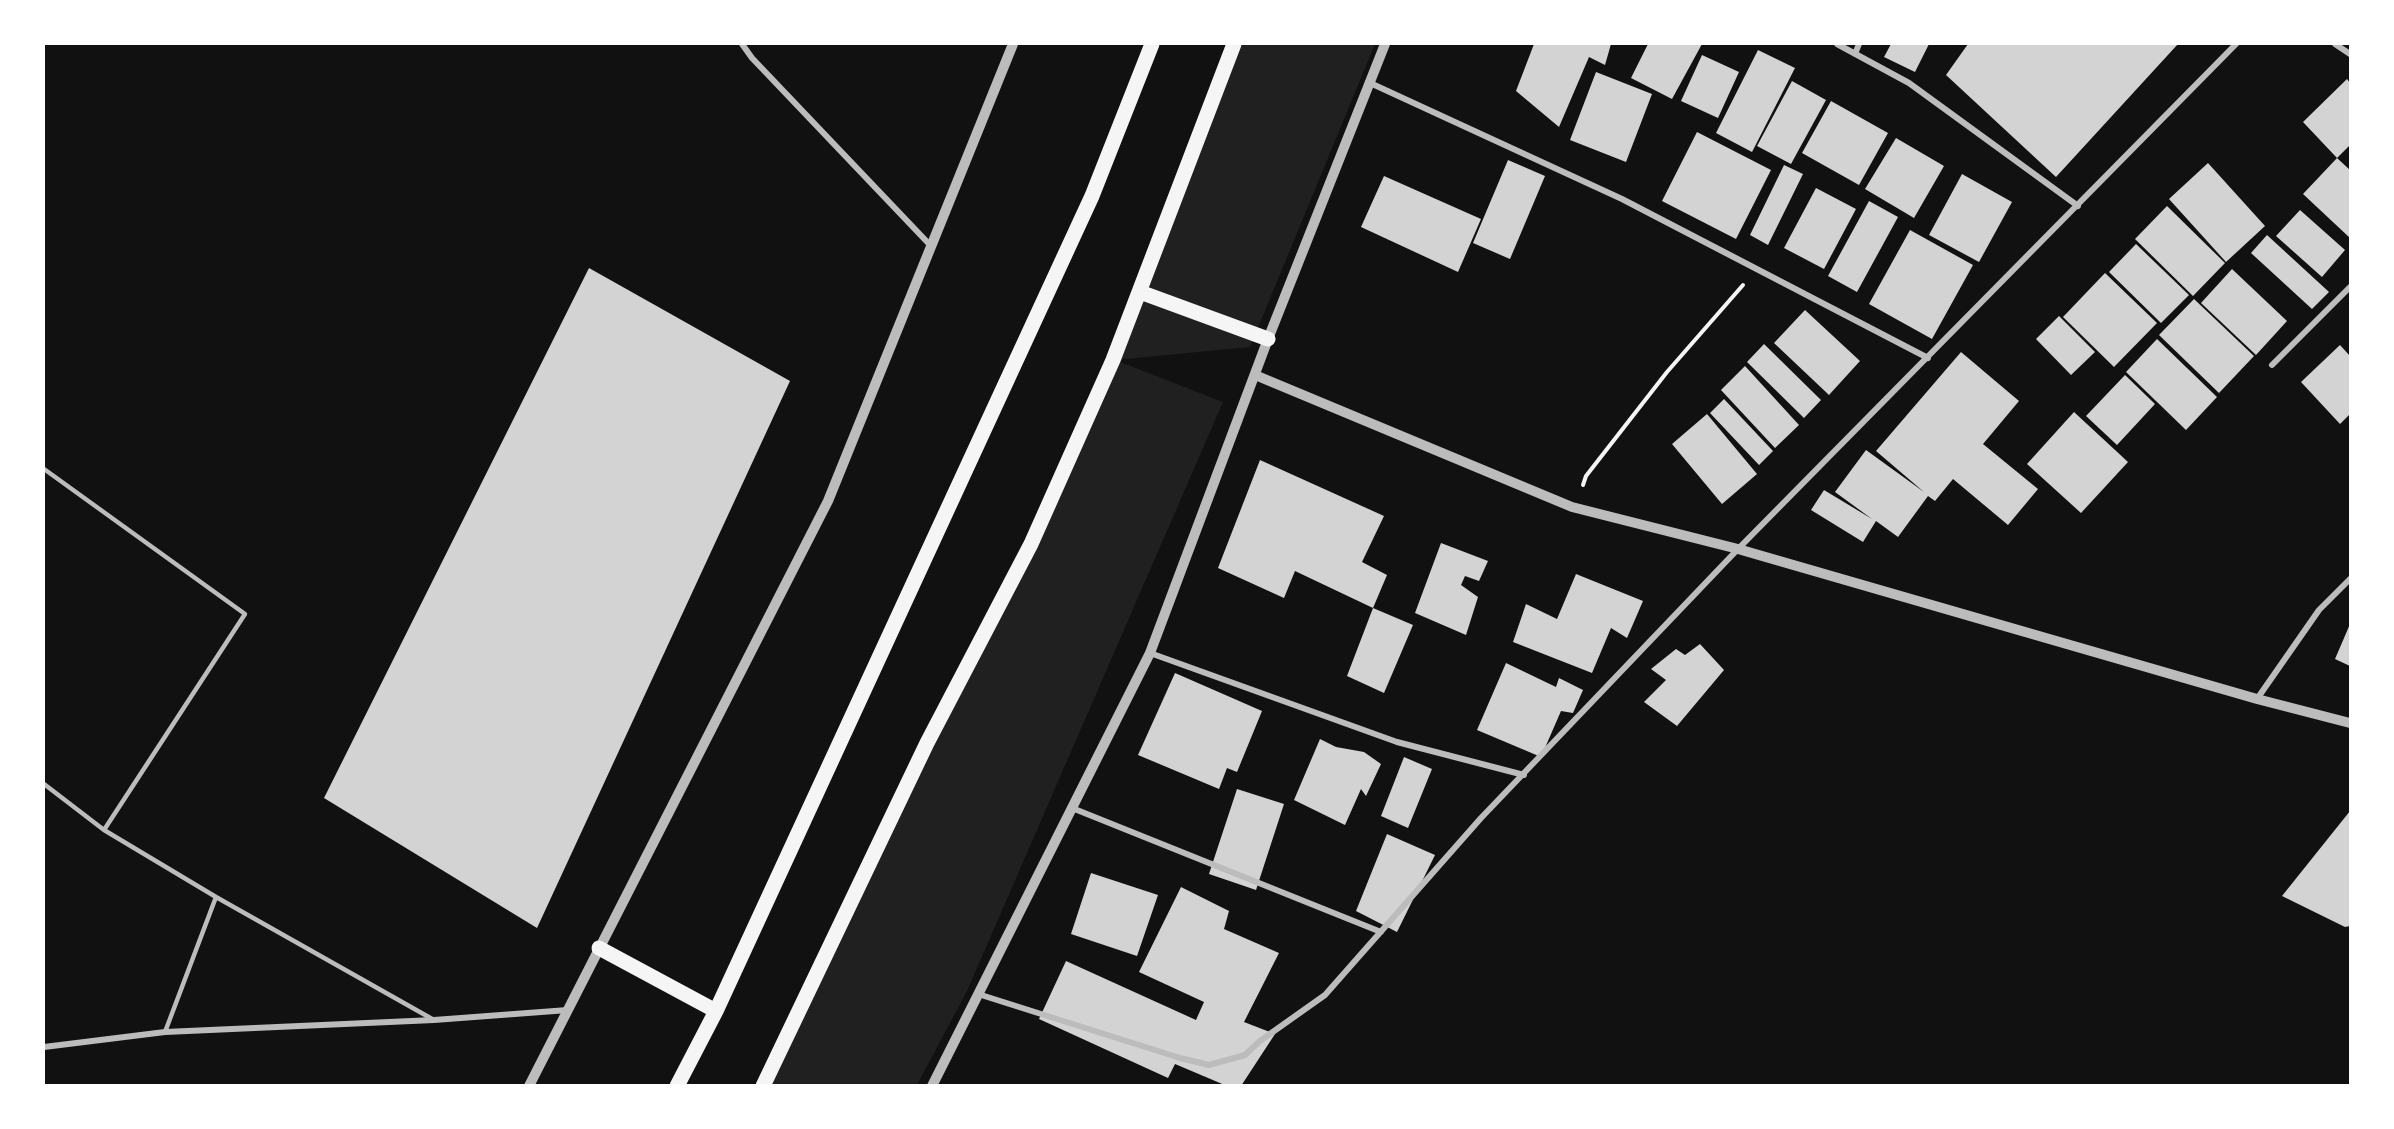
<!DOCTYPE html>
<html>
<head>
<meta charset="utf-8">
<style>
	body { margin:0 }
	#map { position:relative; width:2394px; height:1129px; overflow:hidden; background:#111; font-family:Jost,sans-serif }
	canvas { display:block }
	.frame { position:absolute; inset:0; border:45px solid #fff; pointer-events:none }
</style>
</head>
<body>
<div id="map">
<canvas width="2394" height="1129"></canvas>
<div class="frame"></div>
</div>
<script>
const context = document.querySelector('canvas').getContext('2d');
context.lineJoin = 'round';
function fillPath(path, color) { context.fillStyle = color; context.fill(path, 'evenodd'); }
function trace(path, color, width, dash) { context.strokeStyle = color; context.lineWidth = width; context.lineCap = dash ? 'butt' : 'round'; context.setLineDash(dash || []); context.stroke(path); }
fillPath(new Path2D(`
	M1242 44H1375L1250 347 1115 360 1223 402 967 991 917 1085 757 1086 1113 360Z`), '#202020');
fillPath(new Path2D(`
	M1534 44H1611L1605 65 1589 57 1559 127 1516 91Z
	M1648 44H1702L1672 99 1631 78Z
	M1891 44H1929L1915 72 1884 57Z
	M1968 44H2178L2056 177 1946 75Z
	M1758 50 1795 68 1752 152 1716 133Z
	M1702 55 1739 72 1718 118 1681 101Z
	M1596 72 1652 94 1626 162 1570 140Z
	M2347 79 2350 83V145L2337 158 2303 122Z
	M1792 81 1826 100 1791 164 1757 146Z
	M1831 101 1888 133 1859 185 1802 153Z
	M1697 132 1771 170 1736 239 1662 201Z
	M1896 138 1944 166 1914 218 1865 189Z
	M2337 158 2350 170V238L2303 194Z
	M1508 160 1545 176 1510 259 1473 243Z
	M2208 163 2265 226 2226 262 2169 199Z
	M1784 165 1803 174 1768 245 1750 235Z
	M1962 174 2012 202 1979 262 1929 235Z
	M1384 176 1481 219 1458 272 1361 227Z
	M1816 188 1856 209 1824 269 1784 248Z
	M1869 201 1898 217 1857 292 1828 276Z
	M2167 206 2225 263 2193 296 2135 239Z
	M2300 210 2345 250 2322 277 2276 236Z
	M1910 230 1973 265 1932 339 1869 304Z
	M2267 235 2329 292 2312 309 2251 253Z
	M2136 244 2189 295 2161 323 2109 272Z
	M589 268 790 381 537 928 324 798Z
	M2232 269 2287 321 2256 355 2201 303Z
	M2105 273 2157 323 2114 367 2063 317Z
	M2194 299 2254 356 2219 393 2159 335Z
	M1805 310 1860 361 1829 395 1774 343Z
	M2059 316 2095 352 2071 375 2036 339Z
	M2157 339 2217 397 2186 430 2126 372Z
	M1764 344 1821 400 1804 418 1747 362Z
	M2340 345 2350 356V414L2340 424 2301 382Z
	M1961 352 2019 401 1983 444 2038 489 2008 525 1953 479 1935 501 1928 496 1898 537 1876 521 1863 542 1811 510 1824 490 1872 519 1835 492 1866 450 1924 492 1876 451Z
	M1745 366 1799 425 1775 448 1721 390Z
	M2125 375 2155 404 2117 445 2086 416Z
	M1724 399 1773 451 1759 465 1710 413Z
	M2074 412 2128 462 2081 513 2027 464Z
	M1707 414 1757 474 1722 504 1672 444Z
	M1260 460 1384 516 1362 562 1387 575 1373 608 1295 571 1284 598 1218 568Z
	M1441 543 1488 561 1479 581 1465 576 1461 585 1478 597 1466 635 1415 613Z
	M1576 574 1643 601 1627 638 1611 628 1592 673 1513 642 1526 604 1557 619Z
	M1373 608 1413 625 1384 693 1347 676Z
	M2350 624V666L2335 659Z
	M1700 644 1724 670 1677 726 1644 702 1666 680 1651 669 1676 649 1685 655Z
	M1506 663 1556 687 1559 678 1583 690 1573 713 1561 711 1541 757 1477 730Z
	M1175 673 1262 711 1237 772 1227 768 1219 789 1138 755Z
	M1320 739 1336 747 1364 752 1381 764 1366 796 1361 789 1345 825 1294 800Z
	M1404 757 1432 769 1408 828 1381 816Z
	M1237 789 1284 804 1256 890 1209 874Z
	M2350 811V926L2345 927 2282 896Z
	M1387 834 1435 855 1397 932 1356 911Z
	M1091 873 1158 895 1137 956 1071 934Z
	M1181 887 1229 911 1224 929 1279 953 1244 1022 1275 1034 1241 1086H1227L1175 1064 1168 1078 1039 1019 1066 961 1196 1020 1204 1002 1139 972Z`), '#d3d3d3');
trace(new Path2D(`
	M1583 485 1586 476 1667 372 1743 285`), '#f5f5f5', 4);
trace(new Path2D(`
	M44 469 245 614 104 830
	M44 784 104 830 216 897 165 1032
	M216 897 434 1020`), '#bcbcbc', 4.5);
trace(new Path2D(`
	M742 44 752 58 931 246
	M1837 44 1909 83 2078 206
	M2335 44 2350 54
	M1855 54 1859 44
	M1368 82 1622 199 1928 358
	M2272 365 2350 287
	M1150 653 1397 742 1524 775
	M2257 699 2319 610 2350 579
	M1072 808 1381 932
	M978 994 1180 1058 1209 1065 1245 1055 1260 1041 1325 995 1481 818 1738 549 2236 44
	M44 1047 165 1032 434 1020 568 1010`), '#bcbcbc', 6);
trace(new Path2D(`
	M1255 375 1572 507 1738 549 2257 699 2350 723
	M529 1086 828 501 1013 44
	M932 1086 1150 653 1268 339 1385 44`), '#bcbcbc', 10);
trace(new Path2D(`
	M1140 292 1268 339
	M599 948 716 1011
	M677 1086 716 1011 1092 196 1152 44
	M763 1086 927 743 1031 544 1113 360 1234 44`), '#f5f5f5', 15);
</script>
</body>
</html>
